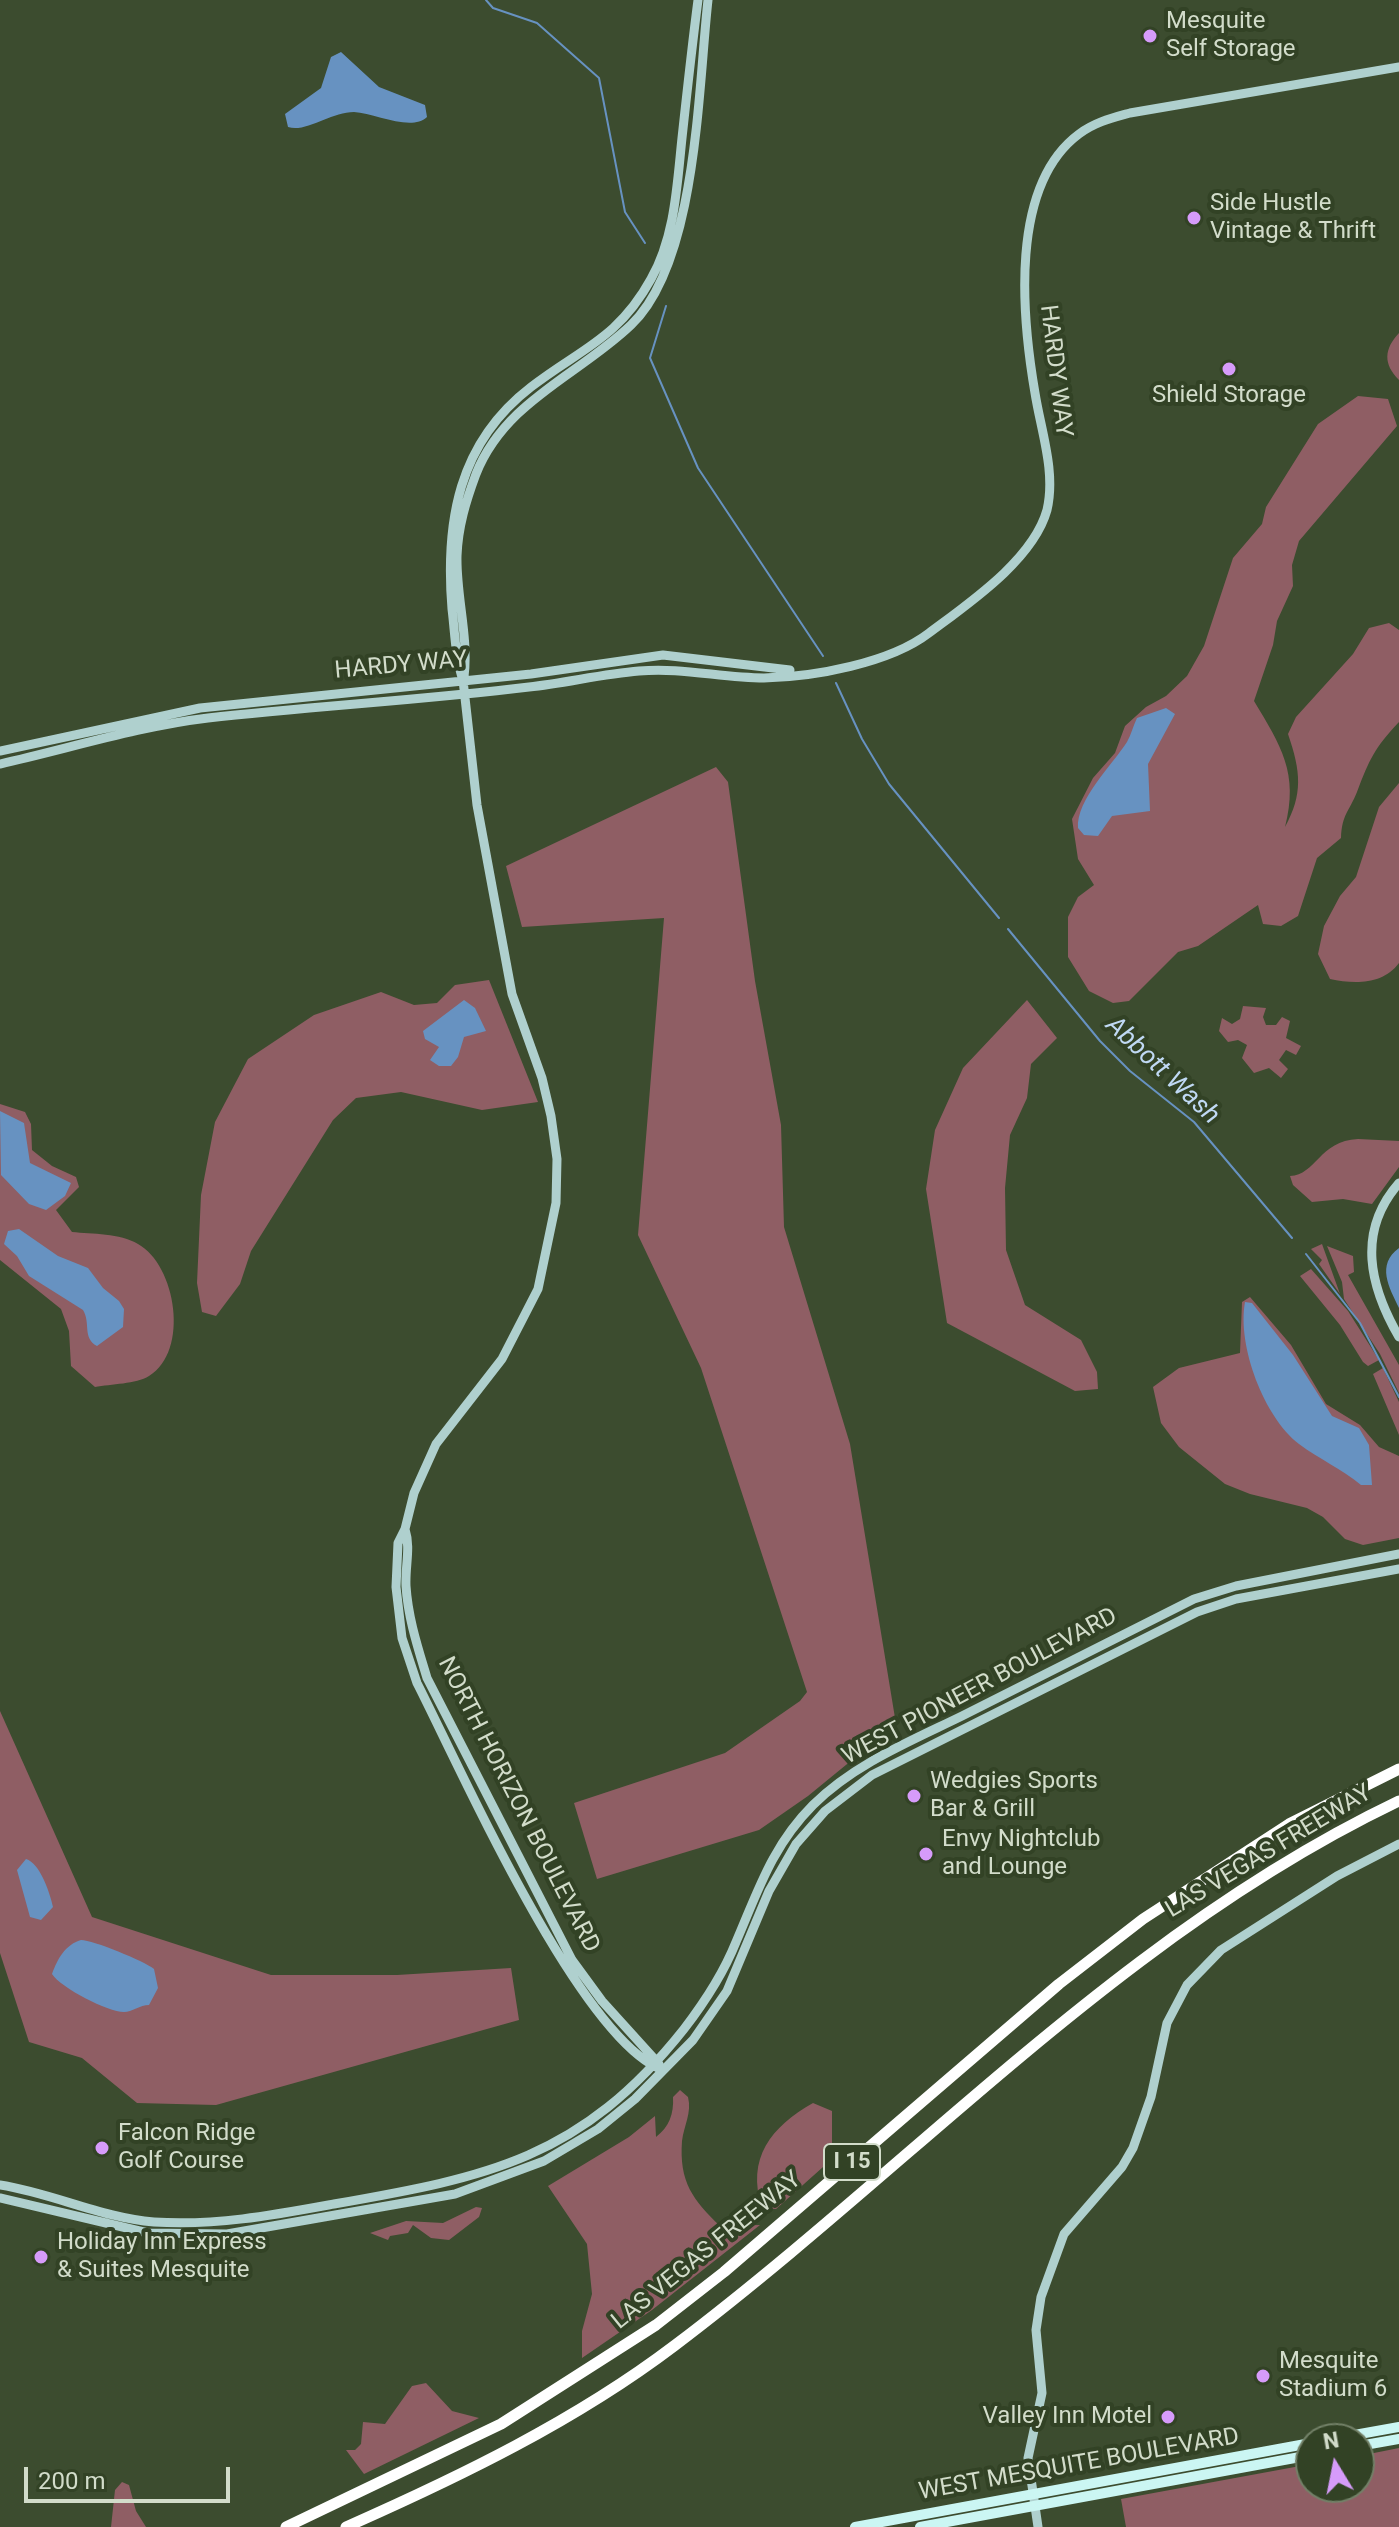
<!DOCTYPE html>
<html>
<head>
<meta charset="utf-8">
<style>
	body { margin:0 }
	#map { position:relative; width:1399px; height:2527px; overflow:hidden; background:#3c4c2f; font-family:Roboto,sans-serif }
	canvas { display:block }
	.north { position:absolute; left:1295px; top:2423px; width:80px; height:80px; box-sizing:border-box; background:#324225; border:2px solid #728067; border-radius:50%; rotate:350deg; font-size:22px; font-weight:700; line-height:32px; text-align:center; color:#d2dcca }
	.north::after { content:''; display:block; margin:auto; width:28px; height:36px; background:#d69bfa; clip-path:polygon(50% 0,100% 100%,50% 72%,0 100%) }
	.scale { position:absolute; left:24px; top:2467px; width:206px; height:36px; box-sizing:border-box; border:4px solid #d2dcca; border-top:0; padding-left:10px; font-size:24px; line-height:28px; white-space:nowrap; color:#d2dcca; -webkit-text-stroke:6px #324225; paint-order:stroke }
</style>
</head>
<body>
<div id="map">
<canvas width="1399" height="2527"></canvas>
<div class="north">N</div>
<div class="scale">200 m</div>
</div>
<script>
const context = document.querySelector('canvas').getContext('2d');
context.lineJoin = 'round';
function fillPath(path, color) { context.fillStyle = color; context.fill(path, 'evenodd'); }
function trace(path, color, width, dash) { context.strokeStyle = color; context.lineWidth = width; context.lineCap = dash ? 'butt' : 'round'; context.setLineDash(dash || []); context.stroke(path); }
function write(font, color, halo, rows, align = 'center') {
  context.font = font + ' Roboto,sans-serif'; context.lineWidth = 8; context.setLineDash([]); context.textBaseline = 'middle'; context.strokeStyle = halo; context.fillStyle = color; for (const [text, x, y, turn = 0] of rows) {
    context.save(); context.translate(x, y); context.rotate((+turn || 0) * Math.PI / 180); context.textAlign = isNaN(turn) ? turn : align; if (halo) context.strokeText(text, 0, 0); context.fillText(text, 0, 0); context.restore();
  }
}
fillPath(new Path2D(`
	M1399 333V380C1383 364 1384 349 1399 333Z
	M1358 396 1388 399 1397 426 1299 541 1292 565 1293 586 1277 621 1273 645 1254 701C1281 746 1299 773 1285 827 1303 794 1301 772 1288 734L1296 717 1353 654 1369 628 1389 623 1399 630V722C1374 749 1370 758 1357 792 1349 812 1342 814 1341 838L1317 858 1298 916 1281 926 1263 924 1258 905 1198 946 1178 952 1129 1001 1113 1003 1089 991 1068 957V917L1078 897 1094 885 1078 859 1072 819 1093 778 1115 753 1125 726 1146 707 1166 696 1187 676 1204 646 1233 558 1262 524 1266 507 1318 424Z
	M716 767 728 782 755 981 781 1125 784 1227 850 1444 896 1724 808 1796 759 1830 597 1879 574 1803 725 1753 800 1701 807 1692 701 1368 638 1235 664 918 522 927 506 866Z
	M1399 783V963C1383 985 1354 984 1330 979L1318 954 1324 926 1340 896 1356 877 1379 807Z
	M489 980 538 1102 482 1110 401 1092 356 1098 333 1120 251 1251 240 1284 216 1316 202 1312 197 1283 201 1195 215 1122 248 1059 314 1015 381 992 414 1005 437 1003 455 985Z
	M1027 1000 1057 1038 1031 1064 1027 1098 1010 1135 1005 1188 1006 1250 1025 1305 1081 1340 1097 1372 1098 1389 1075 1391 947 1323 926 1189 935 1130 963 1068Z
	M1243 1006 1266 1008 1263 1017 1266 1025H1276L1282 1017 1290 1021 1286 1038 1301 1046 1296 1055 1286 1050 1279 1060 1288 1069 1281 1078 1269 1068 1254 1073 1242 1058 1247 1045 1238 1040 1228 1042 1219 1031 1222 1018 1232 1024 1240 1019Z
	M0 1104 25 1112 31 1124 32 1150 52 1166 76 1177 79 1187 56 1210 72 1232C92 1234 120 1233 138 1244 176 1265 190 1351 149 1376 136 1384 111 1384 95 1387L71 1366 69 1331 61 1309 0 1260Z
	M1358 1139 1399 1141V1167L1372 1204 1343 1199 1312 1202 1293 1185 1290 1176C1316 1175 1319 1141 1358 1139Z
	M1322 1244 1340 1294 1319 1264 1322 1260 1311 1249Z
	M1327 1246 1353 1256 1354 1272 1348 1275 1399 1365V1393L1380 1354 1344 1299 1342 1282Z
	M1311 1269 1348 1311 1379 1360 1368 1366 1363 1362 1340 1325 1300 1276Z
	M1250 1297 1291 1345 1326 1404 1360 1425 1379 1447 1399 1456V1538L1363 1545 1345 1539 1323 1517 1307 1508 1250 1494 1225 1484 1179 1447 1161 1423 1153 1387 1179 1368 1240 1353 1242 1302Z
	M1383 1368 1399 1402V1435L1373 1374Z
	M0 1711 92 1917 271 1975H397L511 1968 519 2020 216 2105 137 2103 82 2058 29 2042 0 1953Z
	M680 2090 688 2097C692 2113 684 2125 682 2141 679 2182 693 2200 720 2226L760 2225 652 2310 582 2358V2331L592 2294 587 2244 548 2186 629 2137 655 2116 656 2137C669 2127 674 2114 673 2097Z
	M813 2103 832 2111V2159L776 2209 762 2208C746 2158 771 2127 813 2103Z
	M476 2207 482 2208 479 2217 449 2240 431 2238 413 2225 408 2233 390 2236 388 2240 370 2233 406 2221 443 2223Z
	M426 2383 452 2411 479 2418 364 2474 346 2450H355L361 2444 363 2422 385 2424 412 2386Z
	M1399 2448V2527H1126L1121 2499 1311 2464V2487H1359V2456Z
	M122 2482 129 2485 136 2511 146 2527H111L115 2490Z`), '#8f5e64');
fillPath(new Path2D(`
	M341 52 379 87 425 105 427 117C411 132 375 113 354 112 331 112 306 133 288 127L285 114 321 88 331 57Z
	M1166 708 1175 714 1148 764 1150 811 1112 816 1098 836 1084 835 1078 828C1076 800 1113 764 1127 742 1131 735 1133 726 1137 718Z
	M464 1000 475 1008 486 1031 464 1037 458 1057 451 1066H439L430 1060 439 1047 425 1039 423 1031Z
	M0 1111 24 1123 30 1163 71 1183 65 1196 46 1210 29 1204 1 1175Z
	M19 1229 58 1256 88 1268 103 1288 119 1301 124 1309 123 1327 97 1346C82 1338 91 1323 83 1310L29 1276 17 1256 4 1244 8 1231Z
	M1399 1248V1308C1389 1287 1376 1265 1399 1248Z
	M1245 1302 1252 1303 1293 1355 1332 1416 1359 1428 1369 1445 1372 1485H1361C1342 1469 1319 1459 1299 1444 1264 1417 1237 1346 1245 1302Z
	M26 1859C40 1863 50 1893 53 1907L41 1920 30 1917 17 1870Z
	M81 1940C93 1940 144 1961 154 1969L158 1988 149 2005C140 2005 132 2012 124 2012 108 2012 61 1988 52 1974 58 1958 65 1945 81 1940Z`), '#6792c1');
trace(new Path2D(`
	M486 0 493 8 537 23 599 78 625 212 645 243
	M666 306 650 358 698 468 823 656
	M836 683 862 739 889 784 999 918
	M1008 929 1100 1041 1130 1071 1194 1122 1292 1238
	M1306 1254 1360 1323 1399 1397`), '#6792c1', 2);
trace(new Path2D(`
	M464 677C469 637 456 596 457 556 458 527 466 501 476 474 505 401 579 375 631 325 697 262 698 89 708 0
	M0 751 200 708 531 674 663 655 790 670
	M0 764C67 749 140 726 208 718 315 706 423 700 529 687 566 683 602 674 639 671 681 667 722 678 764 678 814 677 890 663 929 633 969 603 1033 560 1047 510 1056 472 1041 431 1035 393 1022 317 1009 186 1079 134 1095 122 1112 118 1130 113L1399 67
	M1399 1183C1356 1232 1370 1287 1399 1337
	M405 1529C411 1548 405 1566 406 1586 408 1618 418 1648 427 1678L572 1960 602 2001 659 2064
	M663 2070C580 2040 460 1767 417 1683L402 1638 396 1587 398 1543 405 1529 414 1493 436 1444 502 1359 538 1289 556 1203 557 1159 551 1116 542 1078 512 994 477 805 463 680C455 657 455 633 452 609 445 522 458 443 531 387 580 349 618 339 651 279 675 237 677 185 682 138 687 92 692 46 698 0
	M0 2185C52 2193 102 2218 154 2222 216 2226 274 2215 334 2204 488 2177 581 2159 684 2029 704 2003 724 1972 736 1942 758 1891 772 1846 813 1805 854 1764 911 1741 962 1716 1039 1677 1117 1638 1194 1599L1236 1586 1399 1554
	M0 2198 148 2233 227 2234 455 2194 544 2161 598 2129 635 2099 693 2040 727 1991 769 1891 796 1844 825 1811 872 1775 1197 1612 1236 1599 1399 1569
	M1038 2527 1028 2458 1042 2393 1036 2330 1041 2297 1064 2234 1122 2167 1133 2148 1151 2097 1167 2023 1187 1985 1221 1950 1337 1876 1399 1844`), '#afd0ce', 9);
trace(new Path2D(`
	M1332 2439 1399 2427
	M1359 2446 1399 2439
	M855 2527 1311 2443
	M920 2527 1311 2455`), '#cbf6f3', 10);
trace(new Path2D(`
	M286 2527 501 2424 656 2325 724 2272 1059 1984 1143 1919 1289 1824 1399 1769
	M346 2527C459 2477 575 2421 674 2346 915 2164 1122 1933 1399 1801`), '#fff', 11);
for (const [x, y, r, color] of [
	[1150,36,8,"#d69bfa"],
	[1194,218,8,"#d69bfa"],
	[1229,369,8,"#d69bfa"],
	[914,1796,8,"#d69bfa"],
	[926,1854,8,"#d69bfa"],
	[102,2148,8,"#d69bfa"],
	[41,2257,8,"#d69bfa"],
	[1263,2376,8,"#d69bfa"],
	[1168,2417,8,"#d69bfa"]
]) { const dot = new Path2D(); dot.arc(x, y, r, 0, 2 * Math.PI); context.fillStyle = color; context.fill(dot); trace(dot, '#324225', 3); }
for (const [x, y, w] of [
	[852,2162,56]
]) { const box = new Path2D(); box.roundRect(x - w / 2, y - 18, w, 36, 6); context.fillStyle = '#324225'; context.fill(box); trace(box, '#d2dcca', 2); }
write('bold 22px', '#d2dcca', null, [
	["I 15",852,2162]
]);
write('24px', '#d2dcca', '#324225', [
	["Mesquite",1166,22],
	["Self Storage",1166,50],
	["Side Hustle",1210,204],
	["Vintage & Thrift",1210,232],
	["Shield Storage",1229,396,"center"],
	["Wedgies Sports",930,1782],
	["Bar & Grill",930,1810],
	["Envy Nightclub",942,1840],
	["and Lounge",942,1868],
	["Falcon Ridge",118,2134],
	["Golf Course",118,2162],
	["Holiday Inn Express",57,2243],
	["& Suites Mesquite",57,2271],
	["Mesquite",1279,2362],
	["Stadium 6",1279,2390],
	["Valley Inn Motel",1152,2417,"right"]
], 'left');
write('24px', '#d2dcca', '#324225', [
	["HARDY WAY",1055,371,83],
	["HARDY WAY",401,666,-5],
	["WEST PIONEER BOULEVARD",980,1687,-28],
	["NORTH HORIZON BOULEVARD",518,1805,63],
	["LAS VEGAS FREEWAY",1269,1852,-31],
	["LAS VEGAS FREEWAY",707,2251,-39],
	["WEST MESQUITE BOULEVARD",1079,2465,-10]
]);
write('italic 26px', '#c0d9f4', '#324225', [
	["Abbott Wash",1162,1071,43]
]);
</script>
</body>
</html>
